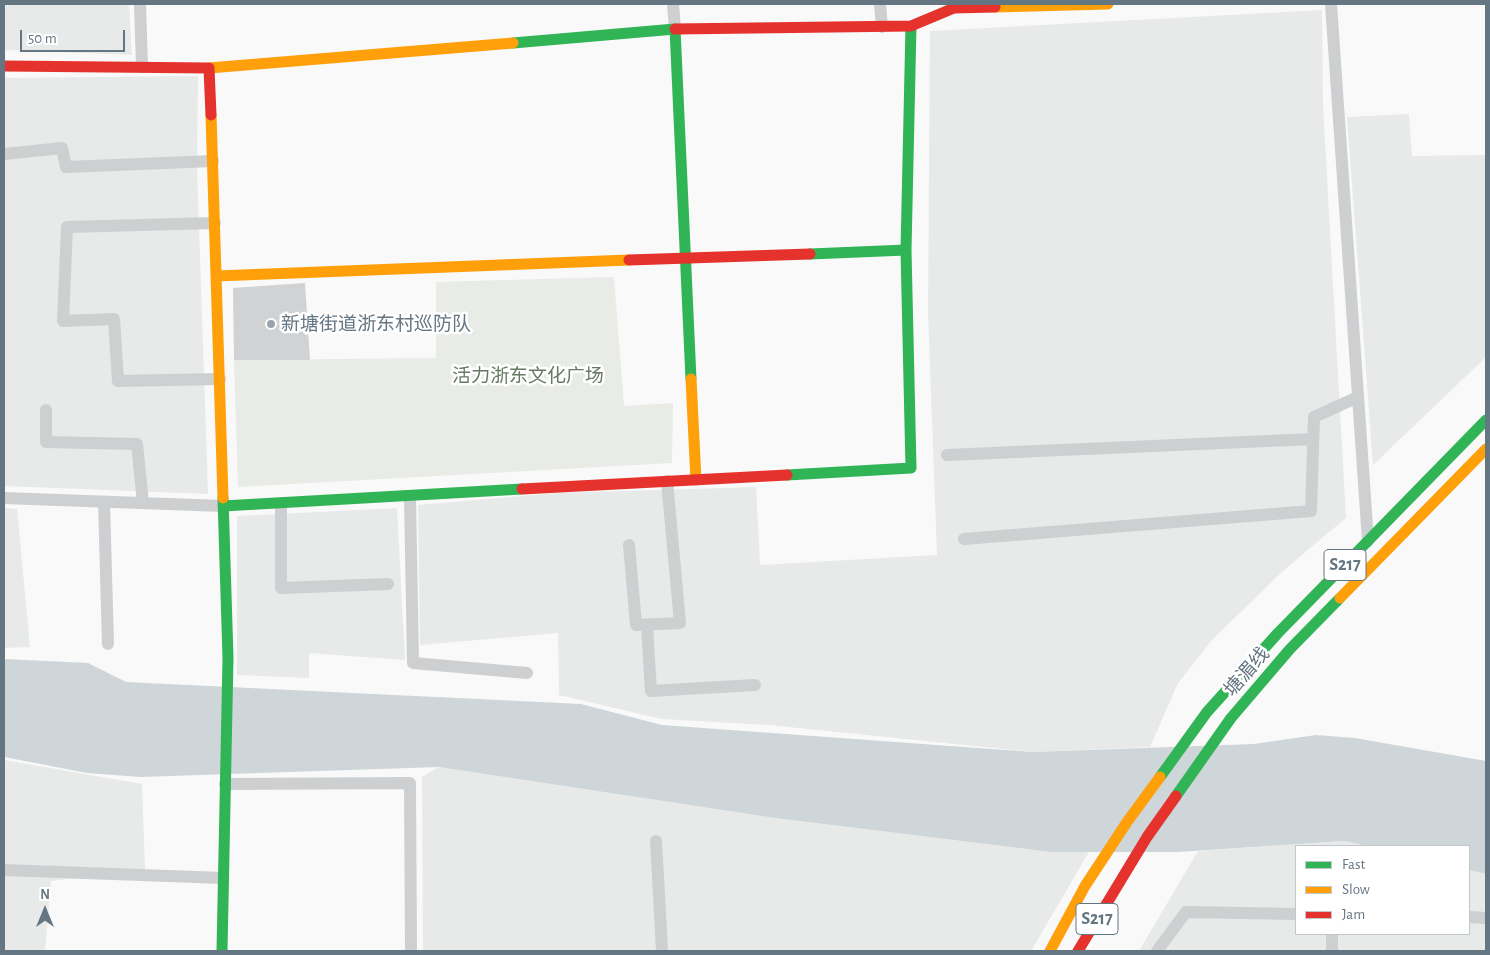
<!DOCTYPE html>
<html>
<head>
<meta charset="utf-8">
<style>
	body { margin:0 }
	#map { position:relative; width:1490px; height:955px; overflow:hidden; background:#f9f9f9; font-family:"Alegreya Sans",sans-serif }
	canvas { display:block }
	.frame { position:absolute; inset:0; border:5px solid #657683; pointer-events:none }
	.legend { position:absolute; left:1295px; top:845px; width:175px; height:90px; box-sizing:border-box; background:#fff; border:1px solid #c1c8cd; margin:0; padding:6px 9px; list-style:none; font-size:15px; color:#657683 }
	.legend li { display:flex; align-items:center; gap:10px; height:25px }
	.legend b { width:25px; border:1px solid #c1c8cd }
	.north { position:absolute; left:20px; top:885px; width:50px; height:50px; -webkit-text-stroke:4px #fff; paint-order:stroke; rotate:0deg; font-size:14px; font-weight:700; line-height:20px; text-align:center; color:#657683 }
	.north::after { content:''; display:block; margin:auto; width:18px; height:22px; background:#657683; clip-path:polygon(50% 0,100% 100%,50% 72%,0 100%) }
	.scale { position:absolute; left:20px; top:30px; width:105px; height:22px; box-sizing:border-box; border:2px solid #657683; border-top:0; padding-left:6px; font-size:15px; line-height:18px; white-space:nowrap; color:#657683; -webkit-text-stroke:4px #fff; paint-order:stroke }
</style>
</head>
<body>
<div id="map">
<canvas width="1490" height="955"></canvas>
<div class="frame"></div>
<ul class="legend">
<li><b style="height:6px;background:#30b455"></b>Fast</li>
<li><b style="height:6px;background:#ff9f0a"></b>Slow</li>
<li><b style="height:6px;background:#e5322d"></b>Jam</li>
</ul>
<div class="north">N</div>
<div class="scale">50 m</div>
</div>
<script>
const context = document.querySelector('canvas').getContext('2d');
context.lineJoin = 'round';
function fillPath(path, color) { context.fillStyle = color; context.fill(path, 'evenodd'); }
function trace(path, color, width, dash) { context.strokeStyle = color; context.lineWidth = width; context.lineCap = dash ? 'butt' : 'round'; context.setLineDash(dash || []); context.stroke(path); }
function write(font, color, halo, rows, align = 'center') {
  context.font = font + ' "Alegreya Sans","Noto Sans SC",sans-serif'; context.lineWidth = 5; context.setLineDash([]); context.textBaseline = 'middle'; context.strokeStyle = halo; context.fillStyle = color; for (const [text, x, y, turn = 0] of rows) {
    context.save(); context.translate(x, y); context.rotate((+turn || 0) * Math.PI / 180); context.textAlign = isNaN(turn) ? turn : align; if (halo) context.strokeText(text, 0, 0); context.fillText(text, 0, 0); context.restore();
  }
}
fillPath(new Path2D(`
	M4 4H129L132 55 4 50Z
	M1322 10 1323 105 1346 518 1284 570 1212 640 1178 683 1150 747 1033 752 769 725 662 719 559 695 558 633 420 645 418 505 557 493 756 487 760 565 937 555 928 312 930 31Z
	M198 76 197 168 208 494 4 486V78Z
	M1409 114 1412 156 1486 155V357L1373 465 1347 117Z
	M4 508 17 509 30 647 4 648Z
	M397 508 405 660 309 653V678L237 675V516Z
	M4 760 142 784 145 869 51 881 45 951H4Z
	M439 767 775 818 1051 852H1089L1031 951H423L422 777Z
	M1344 841 1367 846H1296V934H1469V870L1486 874V951H1139L1198 851Z`), '#e8e9e9');
fillPath(new Path2D(`
	M614 277 624 406 673 403 672 463 238 487 234 360 436 358V282Z`), '#e8ebe6');
fillPath(new Path2D(`
	M4 659 88 663 126 682 581 704 662 725 1033 752 1254 744 1316 735 1355 738 1486 761V874L1469 870V846H1367L1344 841 1178 852H1051L775 818 439 767 140 777 87 773 4 757Z`), '#ced6d9');
fillPath(new Path2D(`
	M305 283 310 360H234L233 288Z`), '#d0d2d3');
trace(new Path2D(`
	M140 4 142 67
	M673 4 675 29
	M880 4 882 27
	M1331 4 1368 541
	M4 154 62 148 66 167 213 161
	M215 223 67 227 63 321 114 319 118 381 220 379
	M46 410V442L137 444 143 503
	M947 455 1313 439
	M410 496 413 663 527 673
	M4 498 223 506
	M104 502 108 644
	M281 503V588L388 584
	M964 539 1311 511 1314 417 1358 397
	M629 545 636 625 680 623 667 481
	M647 625 651 691 755 685
	M225 784 410 783 411 951
	M656 841 662 951
	M4 870 223 878
	M1469 917 1486 918
	M1332 934V951
	M1157 951 1186 912 1296 914`), '#cecfd0', 12);
trace(new Path2D(`
	M513 43 675 29 691 379
	M906 250 911 26
	M787 475 911 468 906 250 810 254
	M223 506 522 489
	M1160 777 1207 712 1278 633 1486 420
	M1176 796 1231 718 1290 649 1340 598
	M222 951 228 658 223 498`), '#30b455', 11);
trace(new Path2D(`
	M995 7 1108 4
	M209 68 513 43
	M211 115 223 498
	M216 276 629 260
	M691 379 696 480
	M1340 598 1486 449
	M1050 951 1085 886 1127 822 1160 777`), '#ff9f0a', 11);
trace(new Path2D(`
	M675 29 911 26 954 8 995 7
	M4 66 209 68 211 115
	M629 260 810 254
	M522 489 787 475
	M1078 951 1147 837 1176 796`), '#e5322d', 11);
for (const [x, y, r, color] of [
	[271,324,5,"#99a4ac"]
]) { const dot = new Path2D(); dot.arc(x, y, r, 0, 2 * Math.PI); context.fillStyle = color; context.fill(dot); trace(dot, '#fff', 2); }
for (const [x, y, w] of [
	[1345,565,42],
	[1097,919,42]
]) { const box = new Path2D(); box.roundRect(x - w / 2, y - 15.5, w, 31, 4); context.fillStyle = '#fff'; context.fill(box); trace(box, '#657683', 1); }
write('bold 18px', '#657683', null, [
	["S217",1345,565],
	["S217",1097,919]
]);
write('19px', '#657683', '#fff', [
	["新塘街道浙东村巡防队",281,324]
], 'left');
write('19px', '#687a64', '#fff', [
	["活力浙东文化广场",528,376]
]);
write('19px', '#657683', '#fff', [
	["塘湄线",1247,672,-49]
]);
</script>
</body>
</html>
